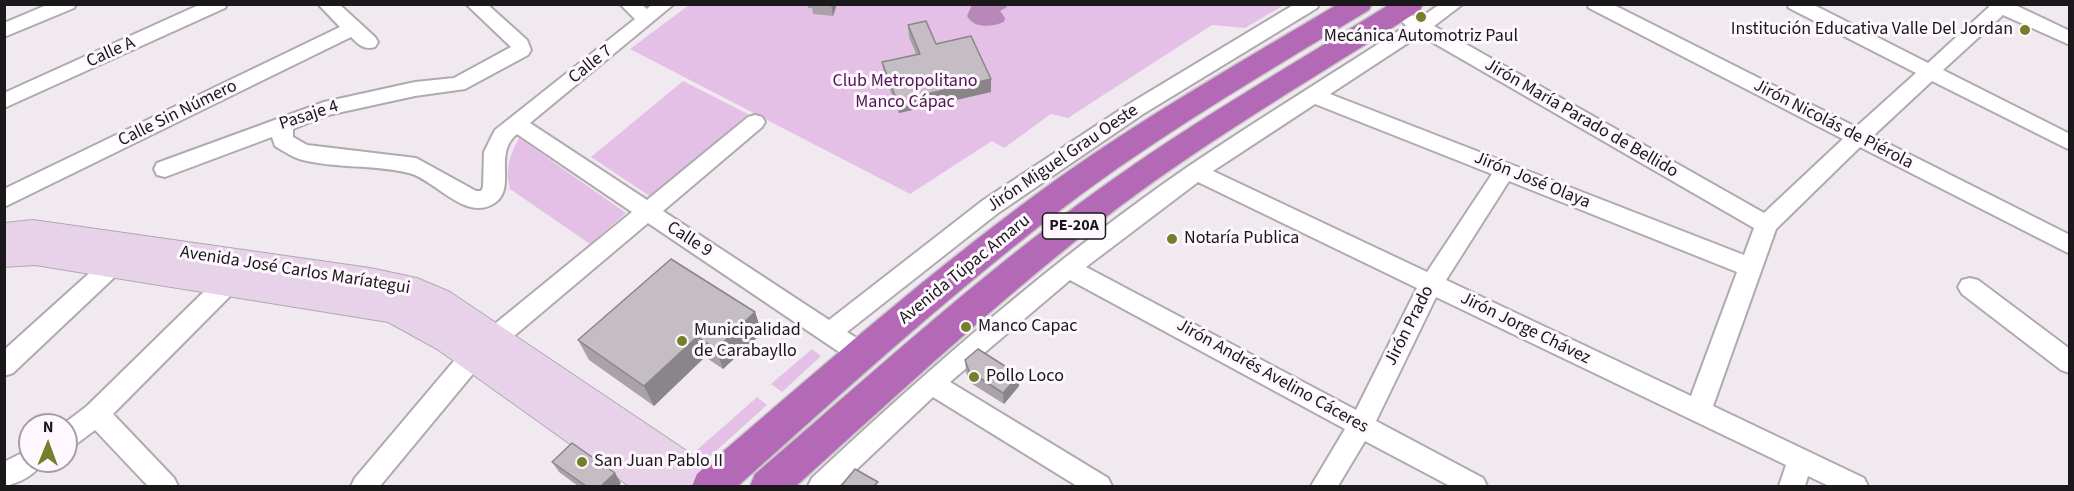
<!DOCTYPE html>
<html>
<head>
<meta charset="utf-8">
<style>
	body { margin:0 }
	#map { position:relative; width:2074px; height:491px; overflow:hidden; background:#f0eaf0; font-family:"Source Sans 3",sans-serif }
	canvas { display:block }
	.frame { position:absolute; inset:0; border:6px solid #1a181a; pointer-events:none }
	.north { position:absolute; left:18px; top:413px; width:60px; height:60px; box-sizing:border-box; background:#fef7fe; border:2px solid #a39ea3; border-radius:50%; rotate:1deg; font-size:16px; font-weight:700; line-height:24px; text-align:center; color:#1a181a }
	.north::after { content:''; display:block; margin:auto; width:21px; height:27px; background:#757f2b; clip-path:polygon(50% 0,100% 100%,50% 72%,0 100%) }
</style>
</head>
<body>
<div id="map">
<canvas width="2074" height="491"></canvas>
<div class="frame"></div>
<div class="north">N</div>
</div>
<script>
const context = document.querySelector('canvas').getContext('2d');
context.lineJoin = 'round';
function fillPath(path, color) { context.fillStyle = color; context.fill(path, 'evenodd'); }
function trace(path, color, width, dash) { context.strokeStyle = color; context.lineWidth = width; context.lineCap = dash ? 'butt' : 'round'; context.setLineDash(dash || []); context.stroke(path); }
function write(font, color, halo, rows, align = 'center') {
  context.font = font + ' "Source Sans 3",sans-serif'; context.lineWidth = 6; context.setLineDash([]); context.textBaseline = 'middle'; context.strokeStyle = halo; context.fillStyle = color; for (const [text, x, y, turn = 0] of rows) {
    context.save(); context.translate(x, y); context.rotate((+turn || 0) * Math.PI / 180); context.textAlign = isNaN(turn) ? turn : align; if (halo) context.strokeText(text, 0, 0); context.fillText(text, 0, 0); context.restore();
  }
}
fillPath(new Path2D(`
	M689 5H1284L1245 28 1212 25 1068 118 1051 114 1004 148 992 141 910 194 630 49Z
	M683 81 748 114 651 197 591 157Z
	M519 138 626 213 590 244 510 189C505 169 509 157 519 138Z
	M812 349 821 356 782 392 771 384Z
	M757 397 767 405 707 459 697 450Z`), '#e5c0e6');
fillPath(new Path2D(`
	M972 5H1006L1007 7 1000 11 1005 18 1004 22C992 27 974 29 967 16Z`), '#b788b8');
const street = new Path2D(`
	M49 4H76L74 8 4 37V23Z
	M201 4H227L225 8 4 108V93Z
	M318 4H339L375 37 378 42 375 47C364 50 359 45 351 37L4 207V189L340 27Z
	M466 4H487L527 40 531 50 528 55 465 89 415 96 328 115 293 129V137L307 145 416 158 476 191H481L483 187 484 152 495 130 635 19 620 4H641L647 9 652 4H674L530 123 647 200 748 117 755 115 762 117 765 122 762 127 663 211 829 320 982 201 1129 104 1295 4H1319L1317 8 1143 114 998 213 847 332 872 348 875 355 872 362 863 365 854 362 648 223 482 363 380 486H351L355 478 464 349 632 212 517 134C493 153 516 187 496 202 467 224 436 180 409 173 374 164 335 169 299 159 291 156 283 151 275 146L272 137 165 177 157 175 154 169 157 163 324 102 415 82 454 78 511 47Z
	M1440 4H1463L1434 26 1764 213 1843 139 1589 8 1587 4H1612L1856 127 1916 73 1789 8 1787 4H1812L1928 63 1989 7 1987 4H2013L2070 31V45L2003 15 1943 70 2070 134V150L1932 81 1873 136 2070 235V254L1860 147 1776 229 1713 406 1864 478 1868 486H1829L1808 476 1805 486H1779L1786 465 1436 297 1376 421 1483 478 1487 486H1450L1365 441 1338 486H1311L1345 429 1070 280 950 382 1108 478 1112 486H1077L933 397 839 486H808L812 478C931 367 1054 259 1189 166 1260 118 1334 73 1406 26L1402 21 1404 17 1411 15 1420 18ZM1420 35 1754 228 1744 255 1330 94ZM1315 104 1492 174 1427 272 1213 171ZM1509 181 1737 272 1691 396 1446 280ZM1198 182 1417 288 1356 410 1086 267Z
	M113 256 121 259 124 265 121 271 13 373 4 376V350L105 259Z
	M228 274 236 276 240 283 236 290 113 414 174 478 178 486H148L95 430 75 445 66 448V425H62L87 406 220 276Z
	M1970 278 1978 280 2070 349V373L2061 370 1962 294 1958 287 1962 280Z
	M30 449V461H43C37 474 18 484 4 486V462Z`);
const secondary = new Path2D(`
	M33 220 370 268 417 278 450 292 721 474 726 486H629L437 349 388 322 35 265 4 267V223Z`);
const highway = new Path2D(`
	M1338 4H1372L1369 10C1272 69 1174 126 1083 193 962 283 850 386 738 486H692L697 474C816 372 933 268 1060 177 1149 114 1244 60 1338 4Z
	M1390 4H1423L1420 10C1319 75 1215 135 1119 207 1006 293 902 391 796 486H750L755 474C868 377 978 276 1098 190 1192 122 1292 65 1390 4Z`);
trace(street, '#b0aab0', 4);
trace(secondary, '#b0aab0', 2);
trace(highway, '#c8c8c8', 3);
fillPath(street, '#fff');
fillPath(secondary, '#e8d2e9');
fillPath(highway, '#b469b7');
fillPath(new Path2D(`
	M808 4H837L833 16 813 14 812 8H808Z
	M908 25 991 79V92L899 113 884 75 882 62 916 54 909 37Z
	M755 312 762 333 723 369 705 357 654 406 589 360 578 340Z
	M965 360 1019 375V386L1004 404 969 382 966 372Z
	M552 462 621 483 618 486H578L559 472Z`), '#a9a3a9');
fillPath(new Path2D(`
	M831 4H837L833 16Z
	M991 79V92L899 113 897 101Z
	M755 312 762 333 723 369 716 349Z
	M697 337 705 357 654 406 644 386Z
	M1019 375V386L1004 404 1003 393Z
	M615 473 621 483 618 486H601Z`), '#898589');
const building = new Path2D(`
	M926 21 936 44 971 36 991 79 897 101 882 62 920 54 908 25Z
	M671 259 755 312 716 349 697 337 644 386 578 340Z
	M978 349 1019 375 1003 393 969 371 965 360Z
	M572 443 615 473 601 486H586L552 462Z
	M855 469 878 482 874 486H841Z`);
fillPath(building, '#c4bec4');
trace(building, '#898589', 1.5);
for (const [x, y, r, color] of [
	[1421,17,6,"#757f2b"],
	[2025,30,6,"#757f2b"],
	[1172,239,6,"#757f2b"],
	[966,327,6,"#757f2b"],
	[682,341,6,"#757f2b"],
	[974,377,6,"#757f2b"],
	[582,462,6,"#757f2b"]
]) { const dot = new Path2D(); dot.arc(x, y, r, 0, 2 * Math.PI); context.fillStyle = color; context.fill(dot); trace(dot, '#fef7fe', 2); }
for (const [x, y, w] of [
	[1074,226,63]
]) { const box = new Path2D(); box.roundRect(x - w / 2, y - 13, w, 26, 4.5); context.fillStyle = '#fef7fe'; context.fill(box); trace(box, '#1a181a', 1.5); }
write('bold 16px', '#1a181a', null, [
	["PE-20A",1074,226]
]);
write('18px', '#1a181a', '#fef7fe', [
	["Institución Educativa Valle Del Jordan",2013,30,"right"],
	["Mecánica Automotriz Paul",1421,37,"center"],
	["Notaría Publica",1184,239],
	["Manco Capac",978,327],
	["Municipalidad",694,331],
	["de Carabayllo",694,352],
	["Pollo Loco",986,377],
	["San Juan Pablo II",594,462]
], 'left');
write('18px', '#1a181a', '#fef7fe', [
	["Calle A",111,53,-24],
	["Calle 7",591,65,-39],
	["Calle Sin Número",178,114,-26],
	["Pasaje 4",309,116,-18],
	["Jirón María Parado de Bellido",1581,119,30],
	["Jirón Nicolás de Piérola",1833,125,27],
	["Jirón Miguel Grau Oeste",1063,159,-34],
	["Jirón José Olaya",1532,181,22],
	["Calle 9",689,240,33],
	["Avenida Túpac Amaru",965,270,-39],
	["Avenida José Carlos Maríategui",295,271,9],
	["Jirón Prado",1410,326,-63],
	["Jirón Jorge Chávez",1525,329,26],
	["Jirón Andrés Avelino Cáceres",1272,377,29]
]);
write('18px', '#4f1652', '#fef7fe', [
	["Club Metropolitano",905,82],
	["Manco Cápac",905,103]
]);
</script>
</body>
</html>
